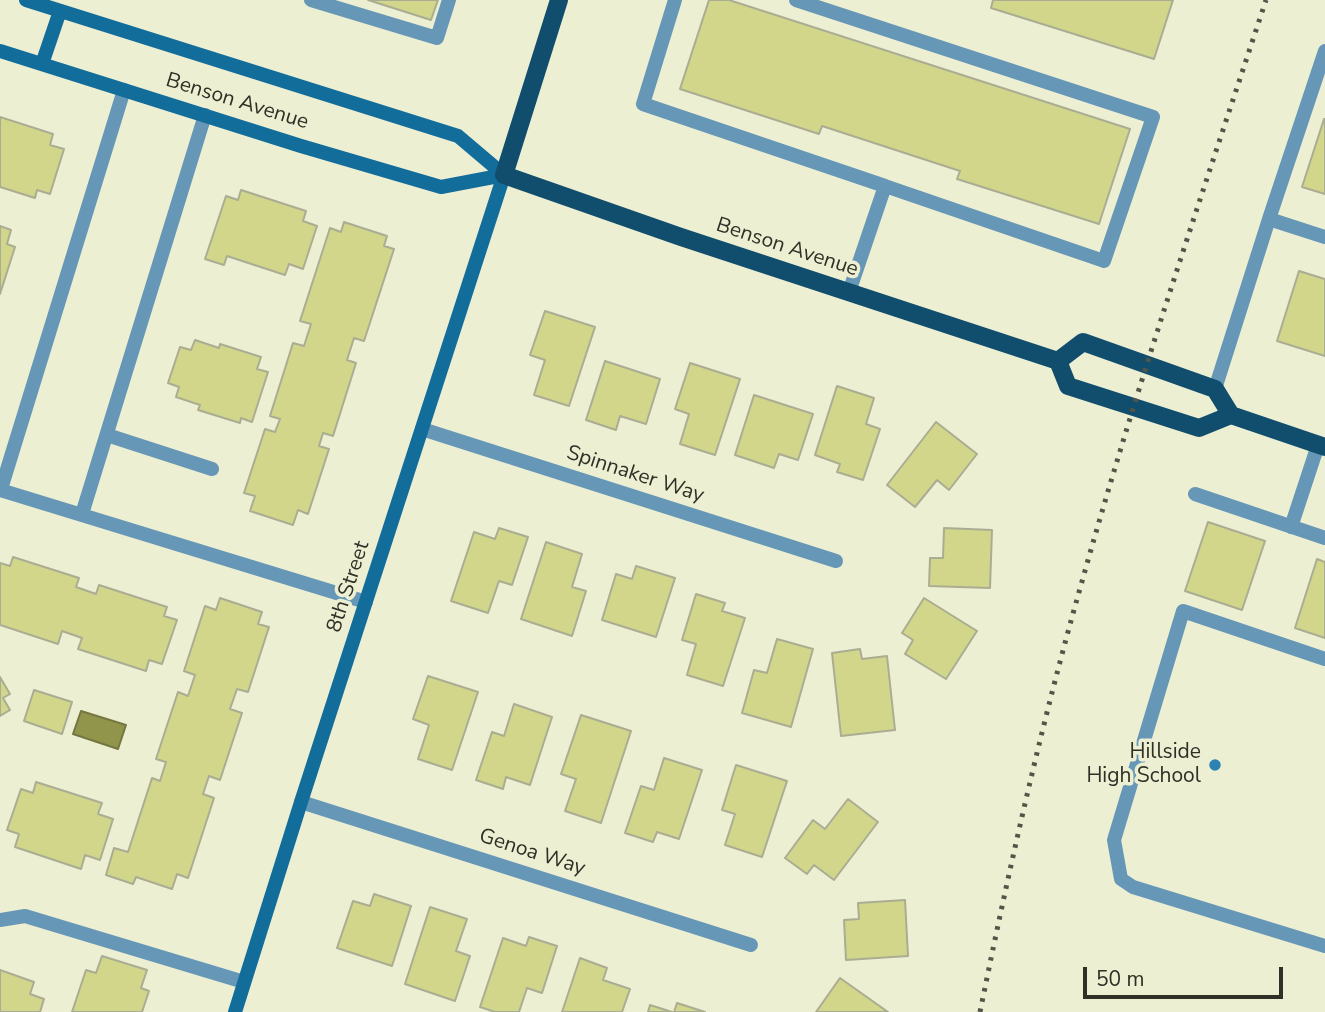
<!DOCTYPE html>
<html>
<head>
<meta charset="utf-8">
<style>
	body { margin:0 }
	#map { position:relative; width:1325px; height:1012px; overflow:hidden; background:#edefd3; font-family:"Nunito Sans",sans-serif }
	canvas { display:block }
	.scale { position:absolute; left:1083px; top:967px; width:200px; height:32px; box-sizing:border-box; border:4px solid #2f3026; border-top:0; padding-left:9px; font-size:21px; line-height:24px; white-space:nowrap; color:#2f3026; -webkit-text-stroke:5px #edefd3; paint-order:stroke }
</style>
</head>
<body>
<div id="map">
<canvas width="1325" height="1012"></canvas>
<div class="scale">50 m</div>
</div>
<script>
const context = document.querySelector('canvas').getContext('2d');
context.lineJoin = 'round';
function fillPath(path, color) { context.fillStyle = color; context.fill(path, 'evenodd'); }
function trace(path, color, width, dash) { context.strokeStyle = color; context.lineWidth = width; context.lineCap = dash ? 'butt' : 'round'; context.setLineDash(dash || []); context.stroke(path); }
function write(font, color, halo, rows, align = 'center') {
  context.font = font + ' "Nunito Sans",sans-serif'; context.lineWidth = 7; context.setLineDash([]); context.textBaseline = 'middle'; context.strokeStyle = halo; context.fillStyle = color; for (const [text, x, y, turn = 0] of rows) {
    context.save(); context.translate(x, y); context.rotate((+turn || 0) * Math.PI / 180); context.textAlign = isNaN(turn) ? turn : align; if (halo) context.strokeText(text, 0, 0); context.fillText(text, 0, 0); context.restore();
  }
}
const water = new Path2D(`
	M81 711 126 725 118 749 73 734Z`);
fillPath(water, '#91954b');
trace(water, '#747740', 2);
const building = new Path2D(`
	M368 0H438L431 20Z
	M709 0H729L1130 129 1099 224 957 179 960 171 822 126 819 134 680 89Z
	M993 0H1173L1154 59 991 8Z
	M0 117 53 134 50 145 64 149 50 194 37 190 35 198 0 187Z
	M1324 119H1325V194L1302 187Z
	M241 190 306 211 303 221 317 226 303 269 289 264 285 275 227 256 224 265 205 259 226 196 238 200Z
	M344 222 387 236 384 246 394 249 364 341 354 338 347 360 356 363 333 436 323 433 319 446 329 449 308 514 298 510 293 525 250 511 255 496 244 493 265 429 275 432 280 419 270 416 293 343 304 346 311 324 300 321 330 228 341 232Z
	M0 226 11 230 7 244 15 247 0 294Z
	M1299 271 1325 279V356L1277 341Z
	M545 311 595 327 569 406 534 395 545 360 530 355Z
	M195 340 219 348 220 344 261 357 257 369 268 372 252 422 241 418 240 423 198 410 200 405 176 397 179 387 168 383 180 347 191 350Z
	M605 361 660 379 646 424 620 416 616 430 586 420Z
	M690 363 740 379 715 455 680 444 689 414 675 409Z
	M837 386 874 398 866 424 880 429 863 480 837 472 840 464 815 455Z
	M754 395 813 414 798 460 779 454 774 468 735 455Z
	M936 422 977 454 949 490 937 480 915 507 887 485Z
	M1208 522 1265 541 1242 610 1185 591Z
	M499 528 528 537 512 585 499 581 488 613 451 601 474 532 495 539Z
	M944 528 992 530 990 588 929 586 930 558H943Z
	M546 542 582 554 572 587 586 591 572 636 521 619Z
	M13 557 79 578 76 587 96 594 99 585 167 607 164 616 177 620 162 664 149 660 146 671 78 649 82 638 62 631 58 644 0 625V563L10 566Z
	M1317 559 1325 562V638L1295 628Z
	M636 566 675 578 656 637 602 620 616 574 632 579Z
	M696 594 725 603 722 611 745 618 723 686 687 675 696 644 682 640Z
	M220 598 262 612 258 624 269 627 248 692 237 689 230 709 242 713 220 780 209 776 203 794 214 798 188 878 177 874 172 889 136 877 133 884 106 875 114 848 128 852 152 778 160 781 166 762 156 759 178 692 188 696 195 675 184 671 205 606 216 610Z
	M924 598 977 631 946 679 905 654 913 640 902 633Z
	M777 639 813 649 791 727 742 713 754 670 767 673Z
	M860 649 862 659 887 656 895 730 841 736 832 653Z
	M428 676 478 692 452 770 418 759 429 725 413 719Z
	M0 677 10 694 3 698 10 710 0 716Z
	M34 690 72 702 62 734 24 721Z
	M514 704 552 717 530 785 506 777 503 789 476 780 492 732 504 736Z
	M581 715 631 731 601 823 565 811 576 779 561 774Z
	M664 758 702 770 679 839 657 832 653 842 625 833 641 786 654 790Z
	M736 765 787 781 762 857 725 845 735 814 722 810Z
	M36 782 102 803 98 814 113 819 100 860 85 855 81 869 15 847 19 834 7 830 21 789 33 793Z
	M848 799 878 822 834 880 814 865 807 874 785 858 813 820 825 829Z
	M374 894 411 906 392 966 337 948 353 901 370 906Z
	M905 900 908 956 846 960 844 920 859 919 858 903Z
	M430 907 467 919 456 951 470 956 455 1001 405 984Z
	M529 937 557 946 542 993 527 988 519 1012H495L480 1007 503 938 526 946Z
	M102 956 147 970 141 988 149 991 142 1012H72L86 970 96 973Z
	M580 958 607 968 603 980 630 989 622 1012H562Z
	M0 970 34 982 30 994 44 999 40 1012H0Z
	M840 978 888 1012H816Z
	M677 1003 705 1012H674Z
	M650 1005 672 1012H648Z`);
fillPath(building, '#d2d68b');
trace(building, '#aaad92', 2);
trace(new Path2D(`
	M311 0 437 38 449 0
	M675 0 643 104 885 186
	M796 0 1153 117 1104 261 885 186 849 292
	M1269 219 1325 51
	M1215 389 1269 219 1325 237
	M107 435 212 469
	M1 489 124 90
	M0 490 366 602
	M1195 494 1325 538
	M82 514 205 115
	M1291 527 1318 445
	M1325 659 1183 611 1114 840 1121 879 1133 887 1325 946
	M0 920 25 916 244 982`), '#6797b7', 14);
trace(new Path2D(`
	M422 429 836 561
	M301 802 751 945`), '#6797b7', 14);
trace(new Path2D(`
	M26 0 458 136 504 175
	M0 51 301 146 441 187 504 175
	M42 64 60 11
	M235 1012 301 802 504 175`), '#136d9b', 14);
trace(new Path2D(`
	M559 0 504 175 681 237 1058 361
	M1058 361 1068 386 1199 428 1231 415 1325 447
	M1058 361 1083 342 1215 389 1231 415`), '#114d6d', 18);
trace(new Path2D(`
	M980 1012C1009 869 1041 726 1081 585 1136 388 1202 194 1266 0`), '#535547', 5, [3.5, 7]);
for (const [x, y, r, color] of [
	[1215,765,7,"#2e82b2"]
]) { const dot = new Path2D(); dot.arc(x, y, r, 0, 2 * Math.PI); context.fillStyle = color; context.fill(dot); trace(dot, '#edefd3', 2.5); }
write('21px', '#2f3026', '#edefd3', [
	["Benson Avenue",237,102,17],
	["Benson Avenue",787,248,18],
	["Spinnaker Way",635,475,18],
	["8th Street",349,587,-72],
	["Genoa Way",532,853,18]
]);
write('21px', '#2f3026', '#edefd3', [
	["Hillside",1201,753],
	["High School",1201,777]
], 'right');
</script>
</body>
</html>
